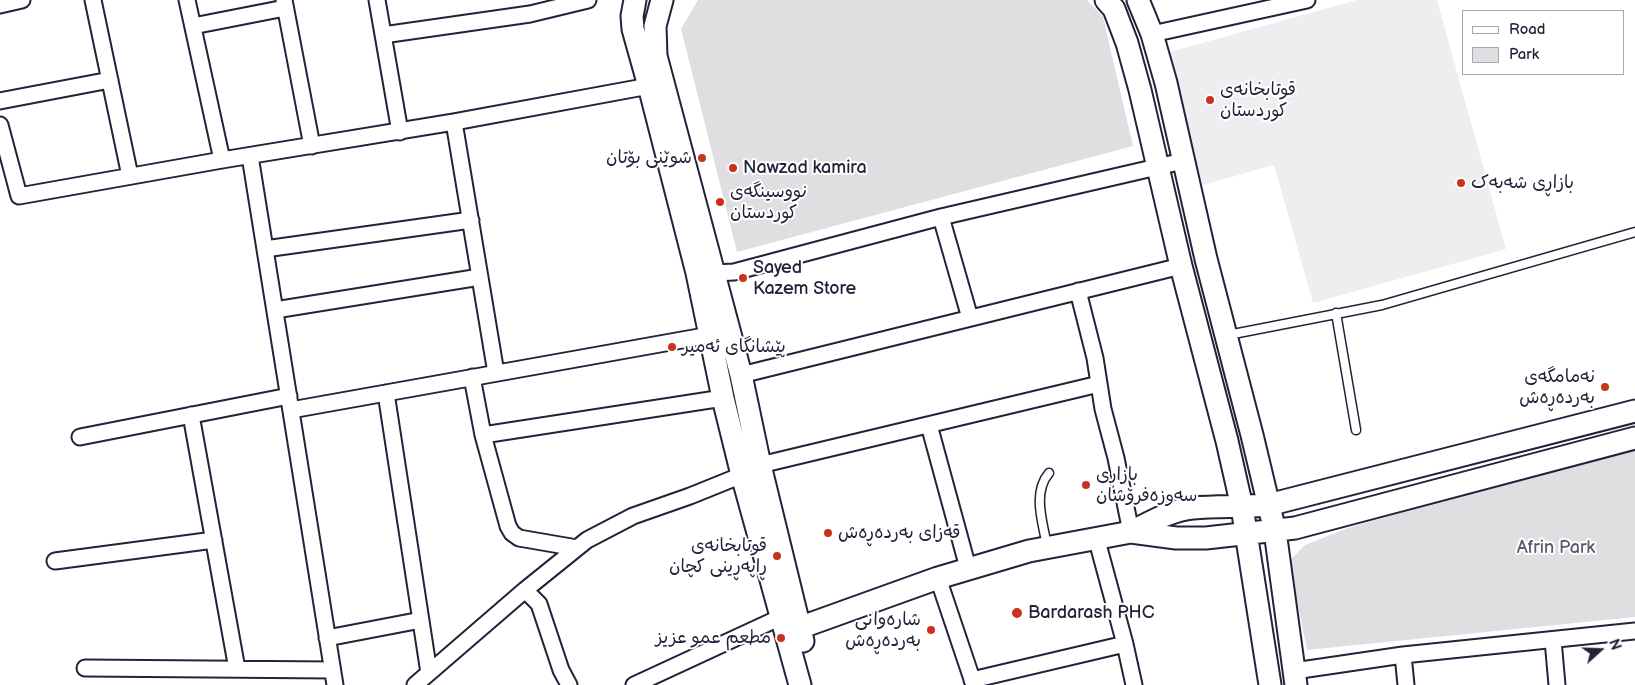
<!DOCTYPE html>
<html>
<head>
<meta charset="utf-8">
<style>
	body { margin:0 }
	#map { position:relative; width:1635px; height:685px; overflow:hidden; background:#fff; font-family:"Balsamiq Sans",sans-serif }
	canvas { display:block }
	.legend { position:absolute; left:1462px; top:10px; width:162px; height:65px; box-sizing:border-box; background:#fff; border:1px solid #a7a7b1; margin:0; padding:6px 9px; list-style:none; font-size:15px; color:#22223b }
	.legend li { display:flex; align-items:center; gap:10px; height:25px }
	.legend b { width:25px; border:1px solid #a7a7b1 }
	.north { position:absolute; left:1575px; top:625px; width:50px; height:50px; -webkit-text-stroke:4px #fff; paint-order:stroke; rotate:70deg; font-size:14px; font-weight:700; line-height:20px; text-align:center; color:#22223b }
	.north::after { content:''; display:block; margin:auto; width:18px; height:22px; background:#22223b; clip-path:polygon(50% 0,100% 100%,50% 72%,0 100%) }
</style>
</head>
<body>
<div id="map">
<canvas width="1635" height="685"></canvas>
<ul class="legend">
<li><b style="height:6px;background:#fff"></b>Road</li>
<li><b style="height:14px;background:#dfdfe2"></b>Park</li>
</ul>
<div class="north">N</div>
</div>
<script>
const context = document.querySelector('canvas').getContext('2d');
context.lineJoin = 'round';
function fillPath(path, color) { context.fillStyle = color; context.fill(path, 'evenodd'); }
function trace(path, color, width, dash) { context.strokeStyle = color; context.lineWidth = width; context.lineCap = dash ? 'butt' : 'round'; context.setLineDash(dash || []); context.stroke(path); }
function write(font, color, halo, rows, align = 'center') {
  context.font = font + ' "Balsamiq Sans","Playpen Sans Arabic",sans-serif'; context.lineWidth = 4; context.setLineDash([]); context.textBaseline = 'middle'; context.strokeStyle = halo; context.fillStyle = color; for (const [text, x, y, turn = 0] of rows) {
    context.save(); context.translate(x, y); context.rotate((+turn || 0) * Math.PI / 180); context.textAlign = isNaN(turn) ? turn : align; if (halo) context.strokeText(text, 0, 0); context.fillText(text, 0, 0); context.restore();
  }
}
fillPath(new Path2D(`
	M1357 0H1437L1506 249 1313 303 1274 165 1203 185 1166 53Z`), '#eeeef1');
fillPath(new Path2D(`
	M698 0H1087L1103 17 1133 146 737 252 681 29Z
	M1635 450V617L1307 650 1289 561 1305 545 1348 528 1544 472Z`), '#dfdfe2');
const service = new Path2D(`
	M1336 313 1356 430
	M1228 335 1382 305 1635 232
	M1047 546C1043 523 1032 493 1049 473`);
const minor = new Path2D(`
	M93 0 130 176
	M187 0 222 160
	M284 0 312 146
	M377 0 400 132
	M0 5 22 0
	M193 26 285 8
	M1152 34 1307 0
	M383 35 530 14 588 0
	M0 101 110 80
	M454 122 496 373
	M0 125 19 196 222 160 454 122 649 86
	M250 156 335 685
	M941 217 970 318
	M265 249 471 220
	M714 273 734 272 941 217 1183 161
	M1078 291 1095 358 1103 409 1116 458 1131 532
	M275 310 480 277
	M741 375 1181 266
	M472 377 483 435 508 526 512 533 519 538 577 548
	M386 393 429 673
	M291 410 710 335
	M191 415 237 669
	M929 425 968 568
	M483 435 723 398
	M80 437 289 396
	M1096 537 1125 644 1134 685
	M55 561 214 540
	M938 578 974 685
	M525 590 539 604 561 670 569 685
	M327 638 421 620
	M1553 640 1557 685
	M1403 655 1406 685
	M85 668 332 670
	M1294 671 1403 655 1635 631
	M972 680 1125 644
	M415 685 525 590 587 540 633 516 690 496 742 475 760 465 1099 384
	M634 685 781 617`);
const secondary = new Path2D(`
	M635 0 632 16 633 29 649 86 697 273 723 398 742 475 800 685
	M662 0 655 26 656 56 741 375 760 465 803 641
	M1106 0 1114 9 1127 43 1140 90 1181 266 1227 441 1242 507 1270 685
	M1138 0 1152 34 1166 83 1206 259 1252 435 1275 531 1296 685
	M1131 532C1151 522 1171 510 1193 508 1218 506 1243 507 1268 505L1635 411
	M799 628 938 578 1029 551 1131 532 1176 538H1206L1295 528 1635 438`);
trace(service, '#22223b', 11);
trace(minor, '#22223b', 19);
trace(secondary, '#22223b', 25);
trace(service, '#fff', 8);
trace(minor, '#fff', 15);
trace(secondary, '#fff', 21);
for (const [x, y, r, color] of [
	[1210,100,5,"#c8321e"],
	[702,158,5,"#c8321e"],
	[733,168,5,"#c8321e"],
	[1461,183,5,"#c8321e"],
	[720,202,5,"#c8321e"],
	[743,278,5,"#c8321e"],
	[672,347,5,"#c8321e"],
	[1605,387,5,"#c8321e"],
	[1086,485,5,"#c8321e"],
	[828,533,5,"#c8321e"],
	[777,556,5,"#c8321e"],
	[1017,613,6,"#c8321e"],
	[931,630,5,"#c8321e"],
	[781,638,5,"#c8321e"]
]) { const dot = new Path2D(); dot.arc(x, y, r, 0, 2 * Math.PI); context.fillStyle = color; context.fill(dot); trace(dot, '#fff', 2); }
write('18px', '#22223b', '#fff', [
	["قوتابخانەی",1220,90],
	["کوردستان",1220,111],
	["شوێنی بۆتان",692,158,"right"],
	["Nawzad kamira",743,168],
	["بازاڕی شەبەک",1471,183],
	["نووسینگەی",730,192],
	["کوردستان",730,213],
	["Sayed",753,268],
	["Kazem Store",753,289],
	["پێشانگای ئەمیر",682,347],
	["نەمامگەی",1595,377,"right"],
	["بەردەڕەش",1595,398,"right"],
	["بازاڕی",1096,475],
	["سەوزەفرۆشان",1096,496],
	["قەزای بەردەڕەش",838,533],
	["قوتابخانەی",767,546,"right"],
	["ڕاپەڕینی کچان",767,567,"right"],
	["Bardarash PHC",1028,613],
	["شارەوانی",921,620,"right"],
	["بەردەڕەش",921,641,"right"],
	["مطعم عمو عزيز",771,638,"right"]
], 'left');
write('18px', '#5b5b6d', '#fff', [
	["Afrin Park",1556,548]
]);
</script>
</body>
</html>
